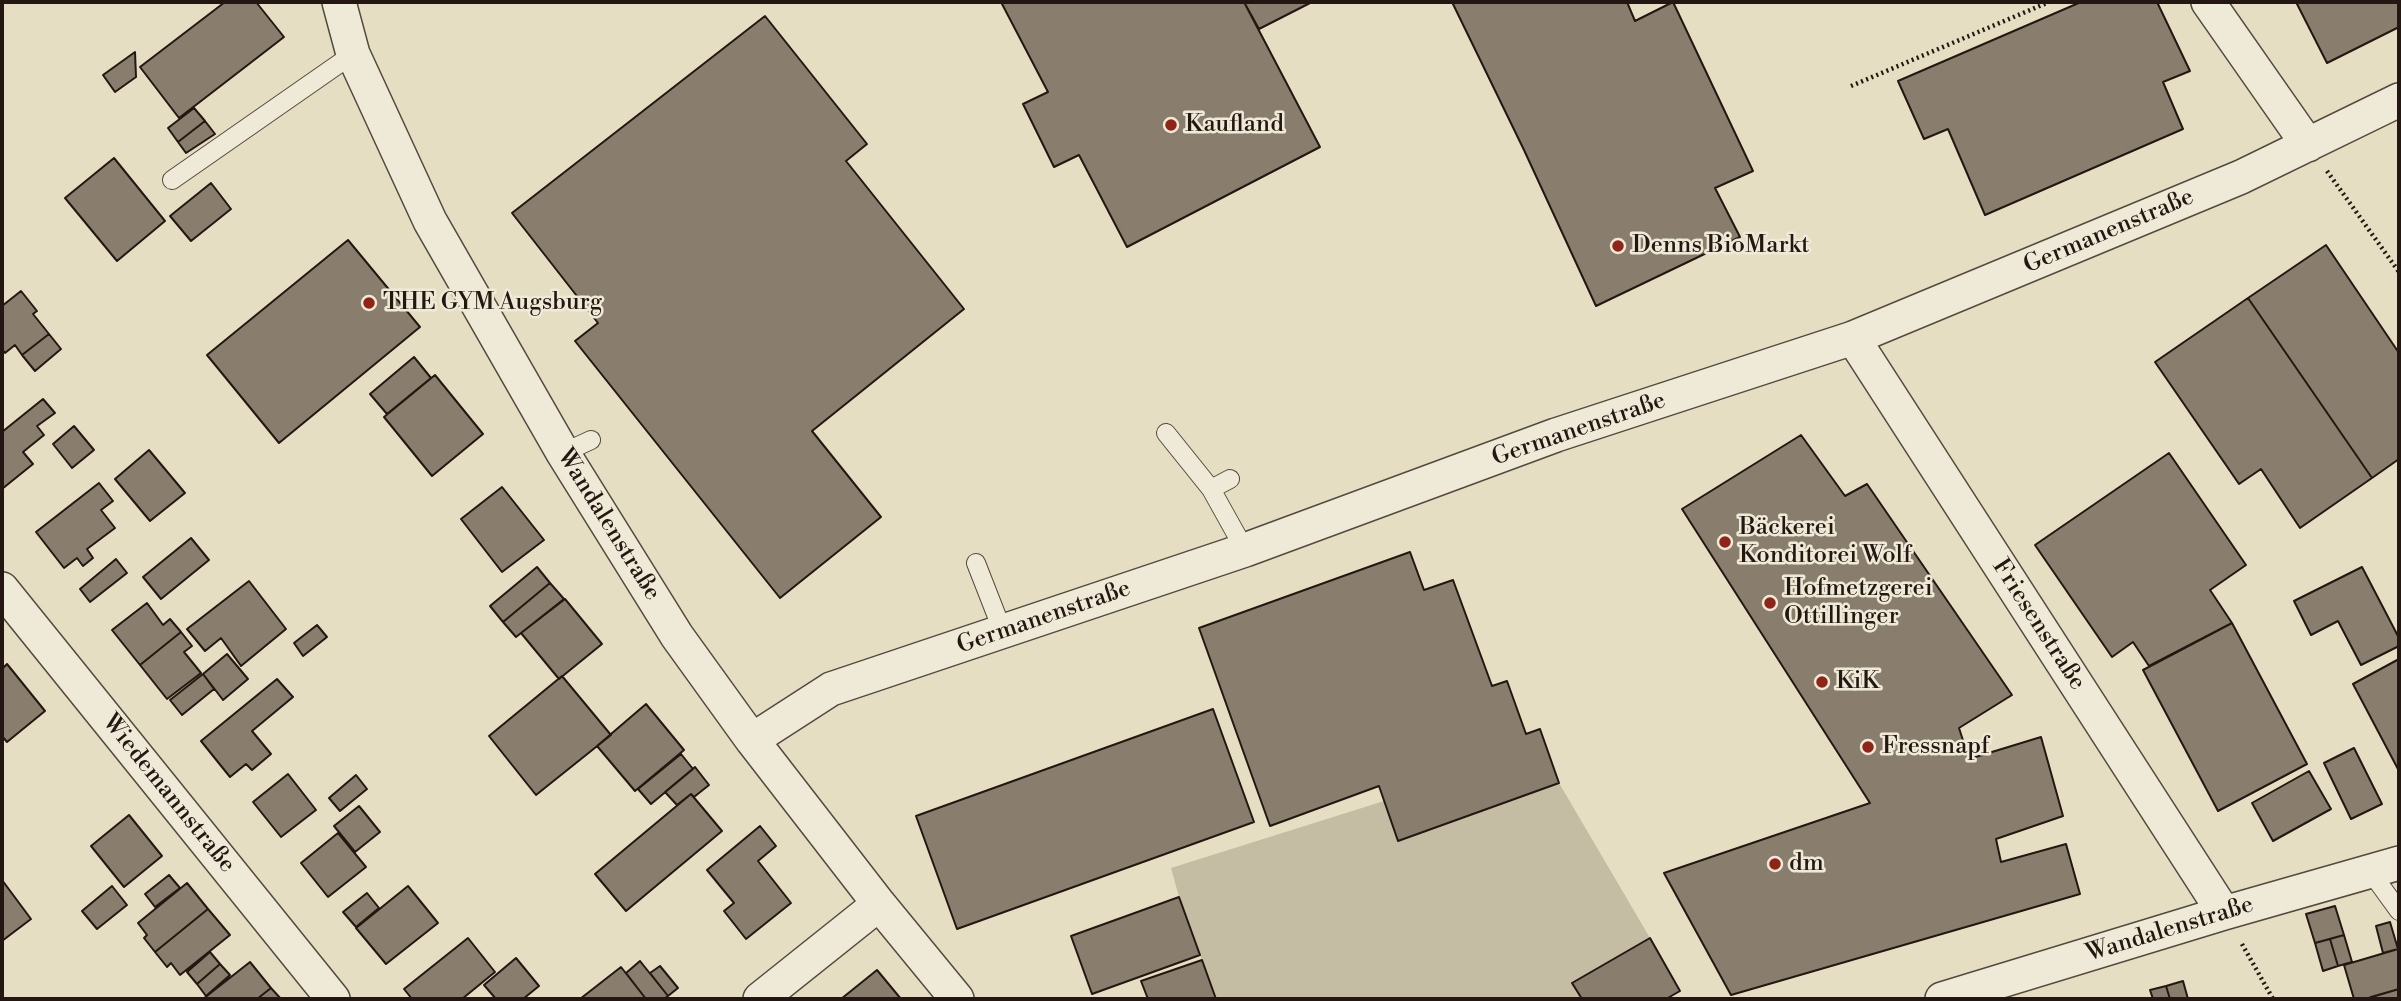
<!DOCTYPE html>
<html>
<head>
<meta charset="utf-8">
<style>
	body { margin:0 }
	#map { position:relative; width:2401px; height:1001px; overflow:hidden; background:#e6dec2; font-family:"Libre Bodoni",serif }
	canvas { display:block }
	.frame { position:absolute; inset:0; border:4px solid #241711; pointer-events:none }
</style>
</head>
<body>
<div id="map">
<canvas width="2401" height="1001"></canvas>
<div class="frame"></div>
</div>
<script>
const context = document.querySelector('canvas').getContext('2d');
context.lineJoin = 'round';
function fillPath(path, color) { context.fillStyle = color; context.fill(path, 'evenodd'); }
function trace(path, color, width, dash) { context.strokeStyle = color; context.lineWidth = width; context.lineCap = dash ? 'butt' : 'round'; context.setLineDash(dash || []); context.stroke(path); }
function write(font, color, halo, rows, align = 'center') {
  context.font = font + ' "Libre Bodoni",serif'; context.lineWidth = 5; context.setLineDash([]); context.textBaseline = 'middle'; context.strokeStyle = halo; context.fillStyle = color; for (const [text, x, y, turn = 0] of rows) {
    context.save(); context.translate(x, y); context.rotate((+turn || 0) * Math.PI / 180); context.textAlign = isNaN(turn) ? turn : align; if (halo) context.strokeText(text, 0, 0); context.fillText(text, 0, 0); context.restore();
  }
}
fillPath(new Path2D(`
	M1559 783 1650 938 1573 982 1582 999H1216L1179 897 1171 868 1384 801 1399 840Z`), '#c5bca4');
const building = new Path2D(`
	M225 2H256L284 37 179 118 140 67Z
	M1001 2H1244L1320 147 1127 247 1079 155 1054 167 1023 104 1048 92Z
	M1244 2H1312L1259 29Z
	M1452 2H1627L1635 21 1673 2 1753 171 1715 188 1740 237 1596 306 1524 150Z
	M2081 2H2157L2190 71 2163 82 2183 129 1985 215 1948 129 1924 139 1898 81Z
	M2296 2H2399V27L2327 63Z
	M765 16 867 144 846 161 964 309 812 431 881 517 780 598 575 341 598 323 512 213Z
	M135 52 136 77 115 92 103 75Z
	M194 108 205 121 178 142 168 128Z
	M205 121 215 134 186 153 178 142Z
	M114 158 165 221 117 261 65 198Z
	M211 183 231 209 191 241 170 216Z
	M348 240 420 327 279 443 207 355Z
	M2326 245 2399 353V459L2372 478 2248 298Z
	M21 291 37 311 33 314 49 334 22 355 15 345 5 353 2 349V306Z
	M2248 298 2372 478 2300 528 2261 469 2239 484 2155 362Z
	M49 334 61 349 35 371 22 355Z
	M414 357 431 378 387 414 370 394Z
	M435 375 483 434 432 476 384 417Z
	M43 399 55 413 37 426 44 435 23 452 33 464 2 489V432Z
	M74 426 94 450 72 468 53 444Z
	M1801 435 1845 496 1867 484 2012 695 1959 728 1969 759 2041 737 2063 816 1996 839 2001 862 2066 844 2080 894 1731 995 1664 873 1870 803 1682 509Z
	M149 450 185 493 150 521 115 479Z
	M2169 453 2246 565 2210 590 2232 623 2149 666 2133 642 2112 657 2035 545Z
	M99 483 113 501 101 510 115 528 87 549 93 558 83 566 77 558 64 568 36 532Z
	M502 487 544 540 502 572 461 519Z
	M191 538 209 560 161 599 143 577Z
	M1410 552 1424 590 1453 580 1492 686 1507 681 1526 734 1540 729 1559 783 1398 841 1379 786 1270 826 1199 628Z
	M116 559 127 573 90 602 80 589Z
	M537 567 550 583 503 622 490 606Z
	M2362 567 2399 638V646L2361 665 2338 621 2311 635 2294 601Z
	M249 581 286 629 241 666 221 638 205 651 187 629Z
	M550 583 564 599 516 637 503 622Z
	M565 599 602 644 559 679 521 633Z
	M147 603 163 625 170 619 181 632 140 665 112 630Z
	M2232 623 2307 764 2218 811 2143 670Z
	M317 625 327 637 303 656 294 643Z
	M181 632 192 646 184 652 201 673 167 699 140 665Z
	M227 654 248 679 223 700 203 674Z
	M2399 659V771L2353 684Z
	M7 664 45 711 7 742 2 736V669Z
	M203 674 214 689 182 715 170 700Z
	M562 676 611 735 536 795 489 736Z
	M277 679 293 697 252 731 271 754 252 770 246 764 230 777 201 741Z
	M646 704 684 750 635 791 597 746Z
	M1213 709 1254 822 957 929 916 816Z
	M2354 748 2382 804 2351 819 2324 763Z
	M681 754 693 769 651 804 638 789Z
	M695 767 709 785 694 797 691 794 677 805 665 792Z
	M2309 771 2331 809 2273 841 2252 803Z
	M288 774 316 810 281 837 253 802Z
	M356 775 367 789 340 811 329 798Z
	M691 794 722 831 626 911 595 874Z
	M359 806 380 832 355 852 334 826Z
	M129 815 162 856 124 887 91 846Z
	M760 826 776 846 758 861 791 903 746 939 724 911 734 903 707 870Z
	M338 833 366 867 328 897 301 863Z
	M169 875 180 888 155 907 145 894Z
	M2 880 31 919 2 941Z
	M187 883 208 909 155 952 144 938 147 935 138 923Z
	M112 886 127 905 97 929 82 911Z
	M408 886 438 923 386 964 356 928Z
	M367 893 379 908 356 927 343 912Z
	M1179 897 1200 955 1092 994 1071 936Z
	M2335 906 2344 935 2315 943 2306 914Z
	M208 909 230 935 180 975 171 963 167 967 155 952Z
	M2390 922 2398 949 2383 953 2376 926Z
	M2344 935 2352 962 2338 966 2330 939Z
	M468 938 495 972 462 999H412L404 989Z
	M1650 938 1680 991 1666 999H1582L1572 983Z
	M2330 939 2338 966 2323 971 2315 943Z
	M2398 949 2399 989 2365 999H2354L2344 965Z
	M210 952 220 964 197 984 187 972Z
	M516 958 539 986 523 999H496L484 985Z
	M1202 960 1216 999H1148L1141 981Z
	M640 961 668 996 664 999H646L626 973Z
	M250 962 271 988 257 999H203Z
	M220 964 230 975 206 996 197 984Z
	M660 966 678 988 668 996 650 973Z
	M621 967 646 999H580Z
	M877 970 901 999H841Z
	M2183 981 2188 999H2170L2166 986Z
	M2166 986 2170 999H2153L2150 990Z
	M271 988 281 999H257Z
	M2399 989V999H2371V997Z`);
fillPath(building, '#897e6d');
trace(building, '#241711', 2);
const lane = new Path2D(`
	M172 180 353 54
	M1166 433 1211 489 1245 550
	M563 453 591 440
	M1211 489 1230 479
	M976 563 1003 632
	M2370 871 2399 911`);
const street = new Path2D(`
	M339 2 353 54 430 221 563 453 677 636 752 740 879 904 957 999
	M2208 2 2308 145
	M1853 338 2224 913
	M2 589 333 999
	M752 740 831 689 1245 550 1556 435 1853 338 2241 177 2399 100
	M760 999 879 904
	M1942 999 2224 913 2399 863`);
trace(lane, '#54493d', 20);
trace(street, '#54493d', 36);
trace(new Path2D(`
	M1851 86 2049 2
	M2327 171 2399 272
	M2242 944 2273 999`), '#241711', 4.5, [2, 3.5]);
trace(lane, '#efead7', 18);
trace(street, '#efead7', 33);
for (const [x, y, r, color] of [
	[1171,125,7,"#8f2418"],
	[1618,246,7,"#8f2418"],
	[369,303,7,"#8f2418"],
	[1725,542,7,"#8f2418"],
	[1770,603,7,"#8f2418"],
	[1822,682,7,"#8f2418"],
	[1868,747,7,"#8f2418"],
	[1775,864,7,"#8f2418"]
]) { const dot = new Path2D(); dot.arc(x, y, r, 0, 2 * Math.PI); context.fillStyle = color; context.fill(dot); trace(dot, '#efead7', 2.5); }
write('24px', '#241711', '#efead7', [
	["Kaufland",1185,125],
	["Denns BioMarkt",1632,246],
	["THE GYM Augsburg",383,303],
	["Bäckerei",1739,528],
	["Konditorei Wolf",1739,556],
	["Hofmetzgerei",1784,589],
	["Ottillinger",1784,617],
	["KiK",1836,682],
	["Fressnapf",1882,747],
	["dm",1789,864]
], 'left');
write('24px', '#241711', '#efead7', [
	["Germanenstraße",2109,232,-23],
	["Germanenstraße",1579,430,-19],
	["Wandalenstraße",608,525,58],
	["Germanenstraße",1044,618,-19],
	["Friesenstraße",2038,625,57],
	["Wiedemannstraße",168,794,51],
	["Wandalenstraße",2170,930,-17]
]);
</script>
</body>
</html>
